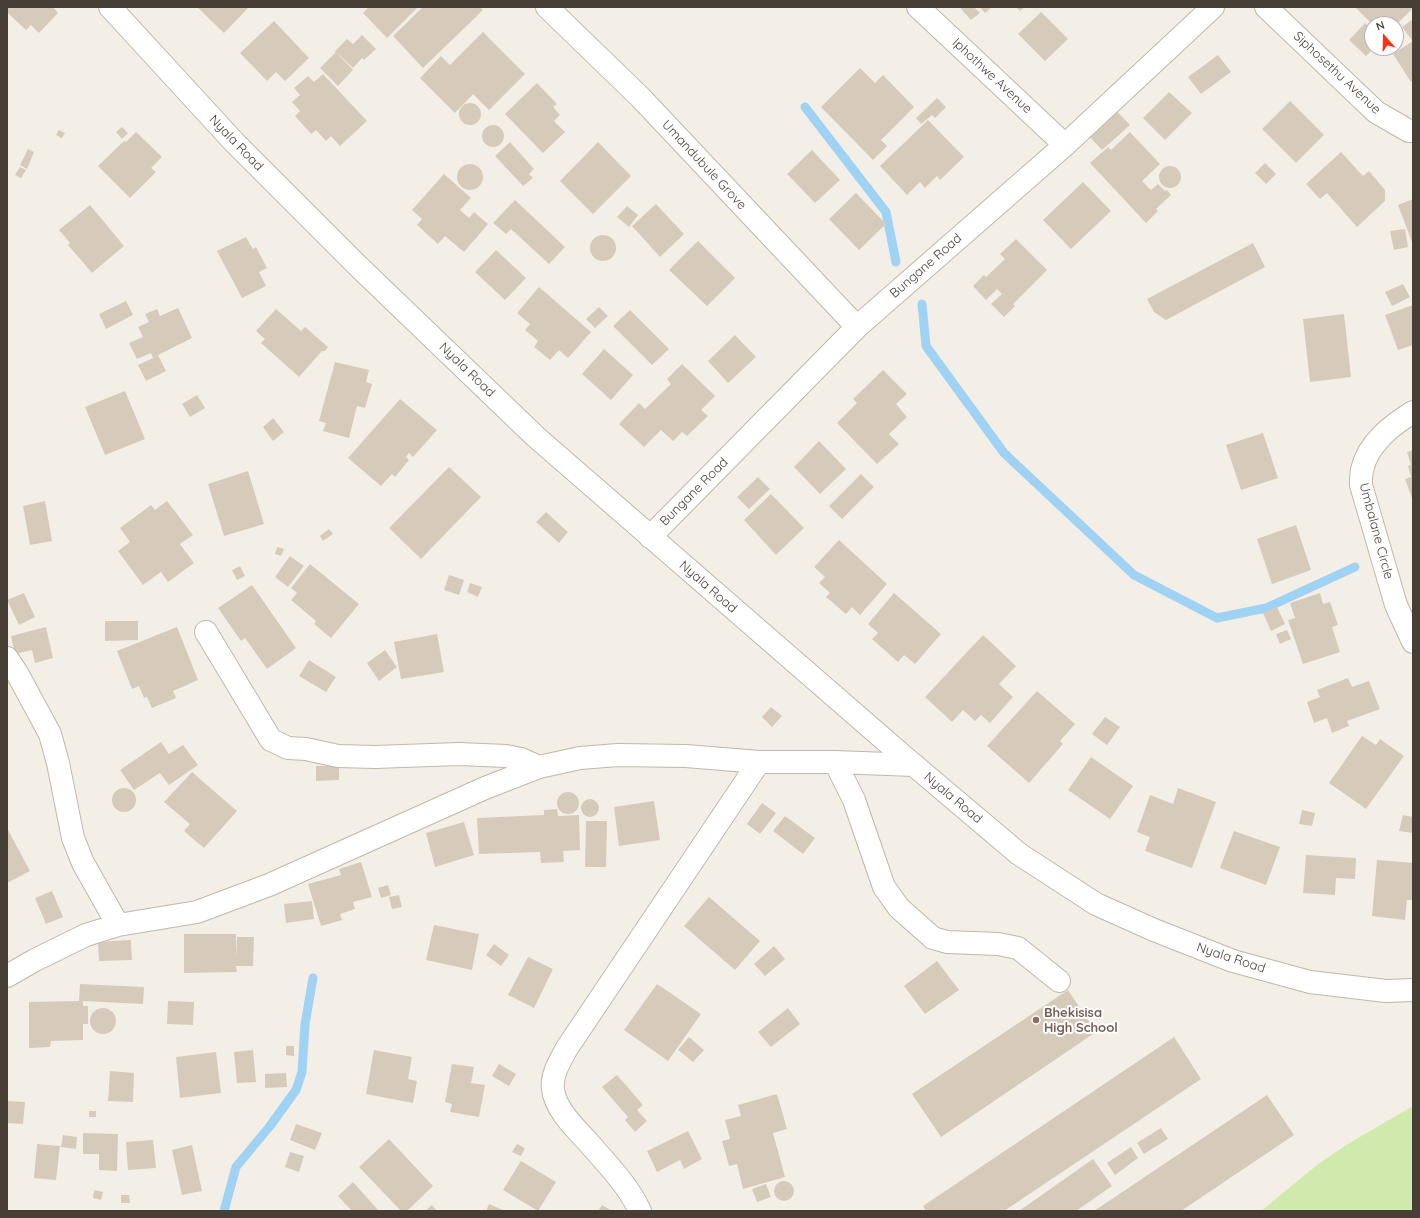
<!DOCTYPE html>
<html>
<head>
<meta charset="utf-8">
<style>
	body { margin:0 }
	#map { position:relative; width:1420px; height:1218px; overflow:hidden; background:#f4efe6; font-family:Quicksand,sans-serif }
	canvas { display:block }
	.frame { position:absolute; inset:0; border:8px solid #473f35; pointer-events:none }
	.north { position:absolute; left:1364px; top:16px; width:40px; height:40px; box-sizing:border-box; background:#fff; border:1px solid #b5b2ae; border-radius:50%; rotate:340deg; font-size:11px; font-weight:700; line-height:16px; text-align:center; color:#473f35 }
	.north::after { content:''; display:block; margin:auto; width:14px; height:18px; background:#ff3012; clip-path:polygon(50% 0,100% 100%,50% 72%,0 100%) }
</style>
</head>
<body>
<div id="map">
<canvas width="1420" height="1218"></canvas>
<div class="frame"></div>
<div class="north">N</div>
</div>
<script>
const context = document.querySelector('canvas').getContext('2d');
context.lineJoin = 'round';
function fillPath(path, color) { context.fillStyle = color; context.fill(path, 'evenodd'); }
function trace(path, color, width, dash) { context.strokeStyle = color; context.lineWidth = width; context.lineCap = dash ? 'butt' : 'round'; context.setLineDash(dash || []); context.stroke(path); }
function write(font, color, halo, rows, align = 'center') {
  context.font = font + ' Quicksand,sans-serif'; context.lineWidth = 4; context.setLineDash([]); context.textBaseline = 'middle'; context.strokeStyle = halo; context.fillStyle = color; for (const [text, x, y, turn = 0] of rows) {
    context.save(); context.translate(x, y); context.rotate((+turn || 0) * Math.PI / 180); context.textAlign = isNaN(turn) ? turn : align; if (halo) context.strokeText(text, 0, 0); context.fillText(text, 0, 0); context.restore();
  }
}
fillPath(new Path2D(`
	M1413 1106V1211H1261L1317 1165 1346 1145Z`), '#d0eaad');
trace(new Path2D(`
	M805 107 886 212 896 262
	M922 304 926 346 1004 453 1134 575 1217 618 1266 608 1355 567
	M224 1211 236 1167 270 1126 296 1090 302 1072 305 1024 313 978`), '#a0d3f3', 9);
fillPath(new Path2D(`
	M7 7H53L58 13 39 33 31 25 26 30 8 13 7 14Z
	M197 7H249L224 33Z
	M369 7H418L387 38 363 13Z
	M423 7H480L483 10 423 68 393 36Z
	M962 7H974L980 13 971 20 961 9Z
	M980 7H992L985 13Z
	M1016 7H1025L1020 11Z
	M1355 7H1410L1412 9 1396 25V24H1372Z
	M1041 12 1068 39 1045 61 1018 34Z
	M1413 19V39L1412 40 1402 27Z
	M274 21 309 58 285 81 276 72 267 81 240 53Z
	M1365 23 1372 30V48H1374L1366 56 1349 40Z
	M483 32 525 74 489 110 473 94 455 113 420 78 441 56 450 65Z
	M362 35 376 49 364 60 362 58 353 68 335 51 347 39 353 44Z
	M1413 41V80L1411 82 1393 54Z
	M336 52 353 70 338 86 320 68Z
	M1218 55 1231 72 1201 94 1188 77Z
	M860 68 875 83 883 75 914 107 881 140 887 146 873 160 821 107Z
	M323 74 367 121 340 146 331 136 326 141 316 130 311 134 295 116 300 111 292 102 300 95 294 88 308 76 314 82Z
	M537 83 557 104 553 107 560 115 554 121 565 132 543 153 505 114Z
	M1169 92 1192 113 1165 140 1143 118Z
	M937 98 946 107 935 118 932 115 921 124 916 118Z
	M1290 101 1324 135 1296 163 1262 129Z
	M459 114a11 11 0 1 1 22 0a11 11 0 1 1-22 0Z
	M1114 108 1130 125 1102 150 1086 133Z
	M928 120 964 157 940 180 937 176 925 188 920 182 907 195 880 166Z
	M482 136a11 11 0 1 1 22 0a11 11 0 1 1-22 0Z
	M122 127 128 133 122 139 116 132Z
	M59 130 65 133 62 138 56 135Z
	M136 132 162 157 151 168 156 172 130 198 98 166 124 141 126 142Z
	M1130 132 1160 164 1142 181 1151 190 1158 184 1165 191 1167 190 1171 195 1156 209 1158 211 1146 223 1090 163 1108 147 1111 150Z
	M510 142 534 169 529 174 533 178 523 186 495 156Z
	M598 142 631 176 593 214 560 181Z
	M28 149 34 152 27 169 20 165Z
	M812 150 840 180 815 203 787 174Z
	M1341 152 1363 176 1369 171 1385 190V201L1357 227 1327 193 1320 199 1306 184Z
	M1265 163 1276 174 1266 184 1255 173Z
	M457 177a13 13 0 1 1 26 0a13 13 0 1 1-26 0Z
	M1159 177a11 11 0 1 1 22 0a11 11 0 1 1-22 0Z
	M20 167 26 170 21 178 15 175Z
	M444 174 471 198 460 210 469 218 474 212 488 224 464 252 445 236 438 244 417 225 422 219 412 210Z
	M1083 182 1111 211 1071 249 1043 220Z
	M856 193 886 224 859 250 829 219Z
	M1413 199V241L1412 242 1398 205Z
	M515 200 565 247 549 264 511 229 506 234 493 223Z
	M656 204 684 234 660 257 632 226Z
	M90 205 124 246 92 273 68 245 70 243 59 230Z
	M627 206 638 215 629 227 617 217Z
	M1405 229 1408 247 1394 250 1390 231Z
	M590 248a13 13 0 1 1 26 0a13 13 0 1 1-26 0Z
	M246 237 253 249 256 247 267 268 259 272 266 286 242 298 217 251Z
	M1016 239 1047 270 1013 304 1015 306 1004 317 991 304 1002 294 997 289 986 300 973 286 984 275 986 277 1005 259 1000 254Z
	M698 241 735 278 707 306 669 270Z
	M1253 243 1265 267 1166 320 1154 312 1147 299Z
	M496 250 526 278 505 300 475 272Z
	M1403 284 1410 297 1392 306 1385 292Z
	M539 287 591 332 568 358 559 350 550 360 534 347 538 341 525 330 530 324 517 313Z
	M126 301 133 315 106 329 99 314Z
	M1413 305V345L1398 350 1385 315Z
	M599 307 608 316 595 328 586 319Z
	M178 308 192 338 158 355 166 371 146 381 138 365 153 358 151 353 137 359 129 343 143 337 138 327 149 322 145 314 157 309 160 316Z
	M276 309 301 331 305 327 328 347 325 351H322L299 377 261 343 265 339 256 331Z
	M630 310 669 349 652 365 613 326Z
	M1344 314 1351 377 1310 382 1303 319Z
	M735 335 756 357 728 383 708 361Z
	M604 349 633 375 611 400 582 374Z
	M335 362 369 370 366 382 372 384 365 408 357 406 349 438 323 431 326 423 319 421Z
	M682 364 715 396 701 410 708 416 687 436 682 432 673 441 661 430 644 447 619 424 639 403 645 409 671 384 667 379Z
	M883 370 907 394 896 404 907 417 889 434 899 444 877 464 837 423 857 403 853 399Z
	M125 391 145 439 105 455 85 407Z
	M197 395 205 408 190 417 182 404Z
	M400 399 437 430 413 457 409 453 406 457 409 460 395 477 392 474 381 486 348 458Z
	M273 418 284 432 273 441 263 427Z
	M1263 433 1278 478 1241 490 1226 445Z
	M819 441 846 469 820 494 794 467Z
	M1413 450V501L1405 479 1411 477 1408 466 1411 465 1407 452Z
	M449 467 481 497 421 559 389 528Z
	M248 471 264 524 224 536 208 484Z
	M861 474 874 487 842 519 829 506Z
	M758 477 770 489 749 509 737 497Z
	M771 494 804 528 776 555 744 520Z
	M45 501 52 541 30 545 23 506Z
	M167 501 193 535 180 544 194 563 168 582 161 572 143 585 118 551 130 542 120 528 151 505 155 510Z
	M546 512 568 532 559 543 536 522Z
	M1296 525 1311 570 1272 584 1257 539Z
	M329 529 333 534 323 541 320 536Z
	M839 540 887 584 860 615 852 607 846 614 826 597 830 593 819 583 825 577 814 567Z
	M277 547 284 549 281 556 275 554Z
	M290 556 304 566 288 587 275 577Z
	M310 564 359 604 331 638 314 624 316 621 291 600 297 593 291 588Z
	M240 566 245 576 237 580 232 570Z
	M449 575 464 580 459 595 444 590Z
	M470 583 482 587 478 597 467 592Z
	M252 585 296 648 267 669 245 638 241 641 218 608Z
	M24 593 35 617 19 625 7 600Z
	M894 593 941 634 915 664 904 655 898 662 872 639 878 633 868 624Z
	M1320 593 1323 604 1330 602 1338 625 1332 627 1340 652 1303 664 1288 620 1295 618 1290 603Z
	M1277 607 1285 624 1271 631 1263 613Z
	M105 621H138V640L105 641Z
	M46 627 53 658 35 663 32 650 15 654 11 636Z
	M177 627 198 680 173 691 176 698 152 708 147 697 144 698 139 686 132 689 117 651Z
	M1287 630 1291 639 1280 644 1276 634Z
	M437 634 444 672 401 679 394 642Z
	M983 635 1016 666 999 684 1013 697 990 723 981 715 975 721 963 710 952 722 925 697Z
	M385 650 397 667 379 681 367 663Z
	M309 660 336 677 326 692 299 676Z
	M1348 678 1352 687 1369 681 1380 709 1347 721 1349 726 1332 733 1327 718 1314 723 1307 702 1320 697 1317 690Z
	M1037 691 1075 724 1060 741 1063 744 1029 783 987 746Z
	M771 707 782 716 772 727 762 717Z
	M1105 717 1120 727 1107 745 1092 734Z
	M1362 736 1376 745 1380 739 1404 756 1366 809 1329 783Z
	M161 742 169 754 183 745 198 765 169 785 160 773 134 790 120 770Z
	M1091 757 1133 786 1110 819 1068 790Z
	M316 766H339V780L316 781Z
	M192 772 237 811 204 848 184 831 190 824 164 802Z
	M1178 788 1216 802 1192 868 1145 851 1150 837 1137 832 1150 795 1173 804Z
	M112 800a12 12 0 1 1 24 0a12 12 0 1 1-24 0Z
	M557 803a11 11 0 1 1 22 0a11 11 0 1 1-22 0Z
	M581 808a9 9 0 1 1 18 0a9 9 0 1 1-18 0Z
	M654 801 660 840 619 846 614 807Z
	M762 803 776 813 760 834 747 824Z
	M557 809 558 816 579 815 580 850 563 851 564 862 541 863 540 852 479 854 477 818 544 815V810Z
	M1302 810 1315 813 1312 826 1299 824Z
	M1403 815 1413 817V833L1399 831Z
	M785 816 815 838 803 854 773 831Z
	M586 821H607L606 867H585Z
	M464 822 474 855 435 867 426 833Z
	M7 828 30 871 7 883Z
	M1234 831 1280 847 1266 885 1220 868Z
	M1306 855 1356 858 1355 879 1336 878 1335 895 1303 893Z
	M1377 860 1413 863V900H1407L1405 920 1372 916Z
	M361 862 372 897 353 902 355 909 340 914 342 920 321 926 308 884 341 875 339 869Z
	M388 885 391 895 381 898 378 888Z
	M52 891 63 917 46 924 35 898Z
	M399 895 402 907 392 909 389 897Z
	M709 897 760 941 735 970 684 926Z
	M312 901 314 919 286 923 284 904Z
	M434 925 479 934 472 970 426 960Z
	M184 934H236V958L237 937H254L253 966H236L237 972 184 973Z
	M131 940 132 960 99 961 98 942Z
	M494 944 509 955 501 966 486 955Z
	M774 946 785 959 765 976 754 964Z
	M528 957 553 969 534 1008 508 995Z
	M937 961 959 990 925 1014 904 986Z
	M80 984 144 987 143 1004 83 1001V1006H88V1024H83V1040L51 1041 50 1047 29 1048V1002L79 1001Z
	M657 984 701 1014 668 1061 624 1030Z
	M1068 990 1096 1032 941 1137 912 1094Z
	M168 1001 194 1002 193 1025 167 1024Z
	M90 1021a13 13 0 1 1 26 0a13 13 0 1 1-26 0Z
	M788 1008 800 1024 771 1047 758 1032Z
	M689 1037 704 1050 693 1062 678 1050Z
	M1174 1037 1201 1079 1004 1211H926L923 1206Z
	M286 1046H294V1056L286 1055Z
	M253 1050 256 1082 237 1083 234 1052Z
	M374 1050 412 1057 408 1079 417 1081 413 1103 366 1094Z
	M216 1052 221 1093 180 1098 176 1057Z
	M452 1064 474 1067 471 1083 485 1085 479 1117 450 1112 452 1104 445 1102Z
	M499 1064 516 1074 509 1086 492 1076Z
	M110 1071 134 1073 133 1102 108 1101Z
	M286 1073 287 1087 265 1088V1074Z
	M617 1075 643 1105 637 1110 647 1121 635 1132 625 1120 628 1117 602 1087Z
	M777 1094 787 1129 773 1133 785 1177 743 1189 737 1164 729 1166 722 1141 730 1139 725 1120 741 1116 738 1105Z
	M1267 1095 1294 1135 1181 1211H1094Z
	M7 1101 25 1102 23 1124 7 1123Z
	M89 1111H96V1117H89Z
	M296 1124 322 1133 315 1150 290 1140Z
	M1161 1128 1168 1139 1144 1154 1137 1143Z
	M688 1131 702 1159 684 1169 680 1160 657 1172 647 1151Z
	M83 1133 118 1134 117 1171 99 1170V1154H83Z
	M63 1135 77 1137 76 1149 61 1147Z
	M389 1139 433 1186 407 1211H401L359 1167Z
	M153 1140 156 1168 128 1170 126 1142Z
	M37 1144 60 1146 56 1180 34 1178Z
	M517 1144 525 1148 521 1156 512 1152Z
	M192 1145 202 1191 182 1195 172 1150Z
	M1131 1147 1138 1158 1115 1175 1107 1163Z
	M290 1152 304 1156 299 1172 285 1167Z
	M1093 1159 1112 1186 1076 1211H1019Z
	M521 1161 556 1182 538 1211 503 1190Z
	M774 1191a10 10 0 1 1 20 0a10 10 0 1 1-20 0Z
	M353 1182 379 1211H352L338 1196Z
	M766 1184 771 1197 757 1202 752 1189Z
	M94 1190 103 1192 101 1200 93 1198Z
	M121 1195H129L130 1203H121Z
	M489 1204 505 1211H486Z
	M432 1205 437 1211H425Z
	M602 1205 612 1211H598Z`), '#d6cbbb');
const minor = new Path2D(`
	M110 7 234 142 359 267 536 437 902 755 1019 854 1096 904 1154 930 1233 961 1310 982 1386 991 1413 990
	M547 7 640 97 857 327
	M918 7 1065 145
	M1266 7 1376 112 1409 131H1413
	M1413 412C1392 425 1368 443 1362 470 1361 475 1361 480 1361 485L1396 605 1413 642
	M650 537 857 327 1065 145 1213 7
	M206 632 271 740 288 748 306 749 338 756 375 757 459 754 506 756 521 759 539 767
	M7 658 17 673 50 734 58 763 73 838 83 863 118 925
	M835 762 854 800 884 887 899 908 933 938 947 942 998 944 1018 948 1059 981
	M7 976 35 960 86 935 118 925 197 912 269 885 485 788 539 767 580 758 618 755 686 756 759 762H835L914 765
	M640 1211C628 1185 607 1164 588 1142 575 1128 555 1109 553 1089 551 1075 560 1061 567 1048L759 762`);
trace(minor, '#c0b7a8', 24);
trace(minor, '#fff', 22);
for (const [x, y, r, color] of [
	[1036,1020,4,"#8d6e63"]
]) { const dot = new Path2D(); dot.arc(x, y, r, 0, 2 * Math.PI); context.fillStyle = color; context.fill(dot); trace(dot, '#fff', 1.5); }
write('13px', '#473f35', '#fff', [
	["Siphosethu Avenue",1337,73,43],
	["Iphothwe Avenue",992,76,43],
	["Nyala Road",236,143,46],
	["Umandubule Grove",704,165,47],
	["Bungane Road",926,266,-41],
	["Nyala Road",467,370,44],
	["Bungane Road",694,492,-45],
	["Umbalane Circle",1376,531,75],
	["Nyala Road",708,587,41],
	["Nyala Road",953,798,40],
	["Nyala Road",1231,958,18]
]);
write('bold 13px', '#785e54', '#fff', [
	["Bhekisisa",1044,1013],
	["High School",1044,1028]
], 'left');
</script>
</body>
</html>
